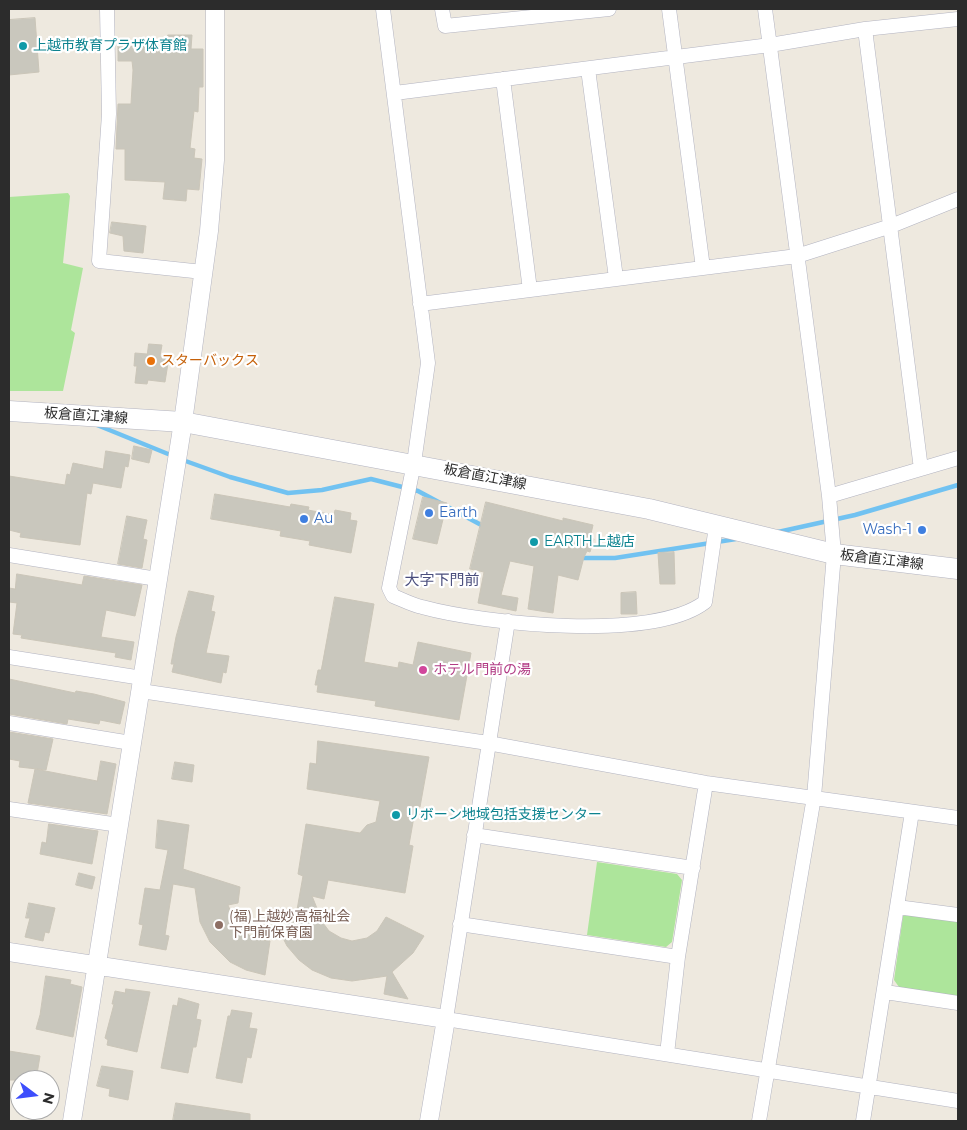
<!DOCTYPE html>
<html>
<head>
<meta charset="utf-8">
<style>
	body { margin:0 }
	#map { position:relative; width:967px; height:1130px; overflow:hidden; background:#eee9df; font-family:Montserrat,sans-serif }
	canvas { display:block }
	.frame { position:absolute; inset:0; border:10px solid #2c2c2c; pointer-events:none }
	.north { position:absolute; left:10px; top:1070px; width:50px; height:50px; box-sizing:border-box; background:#fff; border:1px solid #ababab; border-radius:50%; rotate:105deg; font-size:14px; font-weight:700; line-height:20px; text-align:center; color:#2c2c2c }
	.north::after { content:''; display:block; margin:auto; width:18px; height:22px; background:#3d4efc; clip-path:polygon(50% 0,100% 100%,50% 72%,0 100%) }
</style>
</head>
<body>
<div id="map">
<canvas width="967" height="1130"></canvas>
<div class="frame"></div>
<div class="north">N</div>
</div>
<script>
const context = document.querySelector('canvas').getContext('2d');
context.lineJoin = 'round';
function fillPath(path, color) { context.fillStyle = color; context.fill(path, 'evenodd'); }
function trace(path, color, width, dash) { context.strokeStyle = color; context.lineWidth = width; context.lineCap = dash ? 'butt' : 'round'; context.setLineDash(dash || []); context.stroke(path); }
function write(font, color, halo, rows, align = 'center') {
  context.font = font + ' Montserrat,"Noto Sans JP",sans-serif'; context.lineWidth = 4.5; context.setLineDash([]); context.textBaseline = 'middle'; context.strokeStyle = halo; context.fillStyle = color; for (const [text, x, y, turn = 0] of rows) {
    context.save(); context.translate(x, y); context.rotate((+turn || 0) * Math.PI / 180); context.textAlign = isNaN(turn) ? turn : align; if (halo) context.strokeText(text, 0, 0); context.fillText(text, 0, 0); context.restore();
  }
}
fillPath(new Path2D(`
	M68 193 70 196 63 263 83 268 71 330 75 333 63 391H9V197Z
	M597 862 677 874 682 880 672 942 666 947 587 935Z
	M910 913 958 921V997L899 987 894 980 903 916Z`), '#ade59b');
trace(new Path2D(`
	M97 425 173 456
	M180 459 230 477 288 493 322 490 371 479 418 491 485 527
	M778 532 855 515 958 485
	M577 558H615L736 539`), '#71c2f1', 4.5);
const building = new Path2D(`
	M35 18 39 72 9 75V20Z
	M168 35H192L191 49H203V87H199L198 112 194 111 190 148 195 149 194 158 202 159 199 190 187 189 186 201 163 199 165 182 125 180V149H116L118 104H131L133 70 132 61H118V46L168 47Z
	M112 222 146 226 143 253 124 251 123 236 110 233Z
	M149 344 162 345 160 356 169 357 165 382 148 380 147 384 135 383 137 366H134L135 353 147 354Z
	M134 446 152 450 149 463 132 459Z
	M106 451 130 455 128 467 125 466 121 488 93 483 91 494 87 493 80 545 20 537 21 533 9 530V476L65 485 67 474 70 475 73 463 103 469Z
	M215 494 290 507 291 504 309 507 308 510 334 515 335 510 351 513 350 520 357 521 351 553 309 545 310 541 280 536 281 531 211 519Z
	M423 497 447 503 437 544 413 539Z
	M486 502 563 521V518L593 525 590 538 594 539 590 552 587 551 584 557 578 580 558 575 553 613 528 609 534 566 510 561 501 595 518 598 516 611 478 603 484 572 470 569Z
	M127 516 147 520 143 539 147 540 142 568 118 564Z
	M674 552 675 584H660L658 553Z
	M17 574 82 585 84 576 142 585 135 616 106 610 101 637 134 642 131 660 115 657 116 653 21 638 22 635 13 634 17 603 9 602V588L15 589Z
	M189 591 214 596 211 611 215 612 206 653 229 656 226 673 223 672 221 683 172 672 174 664H171L176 637Z
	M636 592 637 614H621V593Z
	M335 597 374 604 364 662 398 668 399 662 413 665 418 642 471 653 459 720 375 706 376 701 317 692 318 685H315L318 670H321Z
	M9 679 75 693 76 691 94 694 125 702 120 724 100 720 99 724 68 719 67 724 9 714Z
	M9 732 53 739 46 770 19 767 20 761 9 759Z
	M318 741 429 757 420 807 416 805 409 845 413 846 405 893 328 880 324 899 312 896 323 923 329 931 341 938 352 941 367 938 377 931 386 917 424 936 413 953 392 972 408 999 384 994 387 976 352 981 331 978 312 970 299 960 287 946 278 928 295 921 303 876 298 874 306 824 360 833 367 825 376 822 380 801 307 789 310 763 316 764Z
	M101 761 116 764 107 814 28 803 35 769 97 781Z
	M175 762 194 765 192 782 172 779Z
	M158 820 189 825 183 869 240 887 238 903 228 905 235 922 243 931 255 939 270 941 265 975 246 970 230 962 210 942 200 922 195 888 173 884 165 935 169 936 166 950 139 945 143 925 139 924 145 888 160 890 168 850 156 848Z
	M49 824 98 831 92 864 40 854 42 842 46 843Z
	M79 873 95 877 92 889 76 885Z
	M29 903 55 908 49 933 45 932 43 941 25 937 30 918H26Z
	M46 976 71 980 70 984 82 987 73 1037 36 1029 40 1015Z
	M126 989 150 992 137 1052 107 1045 108 1040 105 1038 114 1004H112L115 991 125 993Z
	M179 998 199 1004 196 1019 201 1020 196 1047H193L188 1073 161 1068 173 1005 177 1006Z
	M232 1010 252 1013 249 1028 257 1029 251 1058 247 1057 242 1083 216 1078 228 1016H230Z
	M9 1051 40 1056 36 1080H9Z
	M102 1066 133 1071 128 1100 109 1096 110 1089 97 1086Z
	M176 1103 250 1114V1121H173Z`);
fillPath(building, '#c9c7bd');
trace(building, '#cac5b8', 1);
const minor = new Path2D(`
	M107 9 109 114 99 261 203 272
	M383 9 428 363 414 463 389 588 393 596C403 600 412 605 422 607 484 624 653 642 705 602L716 526
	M442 9 445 26 609 9
	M669 9 703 268
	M865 29 921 469
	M588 69 616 278
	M503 79 530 290
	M395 93 770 45 865 29 958 19
	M420 304 797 256 891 226 958 199
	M829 496 958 458
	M9 555 157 579
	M508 621 446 1019 958 1101
	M9 657 142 678
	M141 691 488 743 706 783 958 818
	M9 723 131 743
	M9 809 119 825
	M474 835 693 868
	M897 907 958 915
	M460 924 678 957
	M885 992 958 1003
	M667 1054 678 957 706 783
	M759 1121 814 797 834 554 829 496 765 9
	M863 1121 912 812`);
const tertiary = new Path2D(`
	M9 952 446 1019 429 1121
	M72 1121 183 422 209 231 215 160V9`);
const secondary = new Path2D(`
	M9 411 183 422 649 509 834 554 958 569`);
trace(minor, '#b2b3c0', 15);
trace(tertiary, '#b2b3c0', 19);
trace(secondary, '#b2b3c0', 21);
trace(minor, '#fff', 14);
trace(tertiary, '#fff', 18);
trace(secondary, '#fff', 20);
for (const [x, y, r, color] of [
	[23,46,5,"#0f9aa8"],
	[151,361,5,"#e8710a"],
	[429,513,5,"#3f7fe0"],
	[304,519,5,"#3f7fe0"],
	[922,530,5,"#3f7fe0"],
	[534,542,5,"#0f9aa8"],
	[423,670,5,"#d1479c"],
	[396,815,5,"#0f9aa8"],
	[219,925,5,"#8d6e63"]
]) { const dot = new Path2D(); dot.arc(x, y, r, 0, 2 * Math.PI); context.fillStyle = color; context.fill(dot); trace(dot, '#fff', 2); }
write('14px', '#0d838f', '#fff', [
	["上越市教育プラザ体育館",33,46],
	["EARTH上越店",544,542],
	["リボーン地域包括支援センター",406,815]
], 'left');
write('14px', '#c56008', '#fff', [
	["スターバックス",161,361]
], 'left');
write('14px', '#2c2c2c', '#fff', [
	["板倉直江津線",86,416,4],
	["板倉直江津線",485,477,11],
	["板倉直江津線",882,560,7]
]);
write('14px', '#366cbe', '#fff', [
	["Earth",439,513],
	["Au",314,519],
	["Wash-1",912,530,"right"]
], 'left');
write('14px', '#b23c85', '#fff', [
	["ホテル門前の湯",433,670]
], 'left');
write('14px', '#785e54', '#fff', [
	["(福)上越妙高福祉会",229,917],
	["下門前保育園",229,933]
], 'left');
write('15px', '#4b4f7e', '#fff', [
	["大字下門前",442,581]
]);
</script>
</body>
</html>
